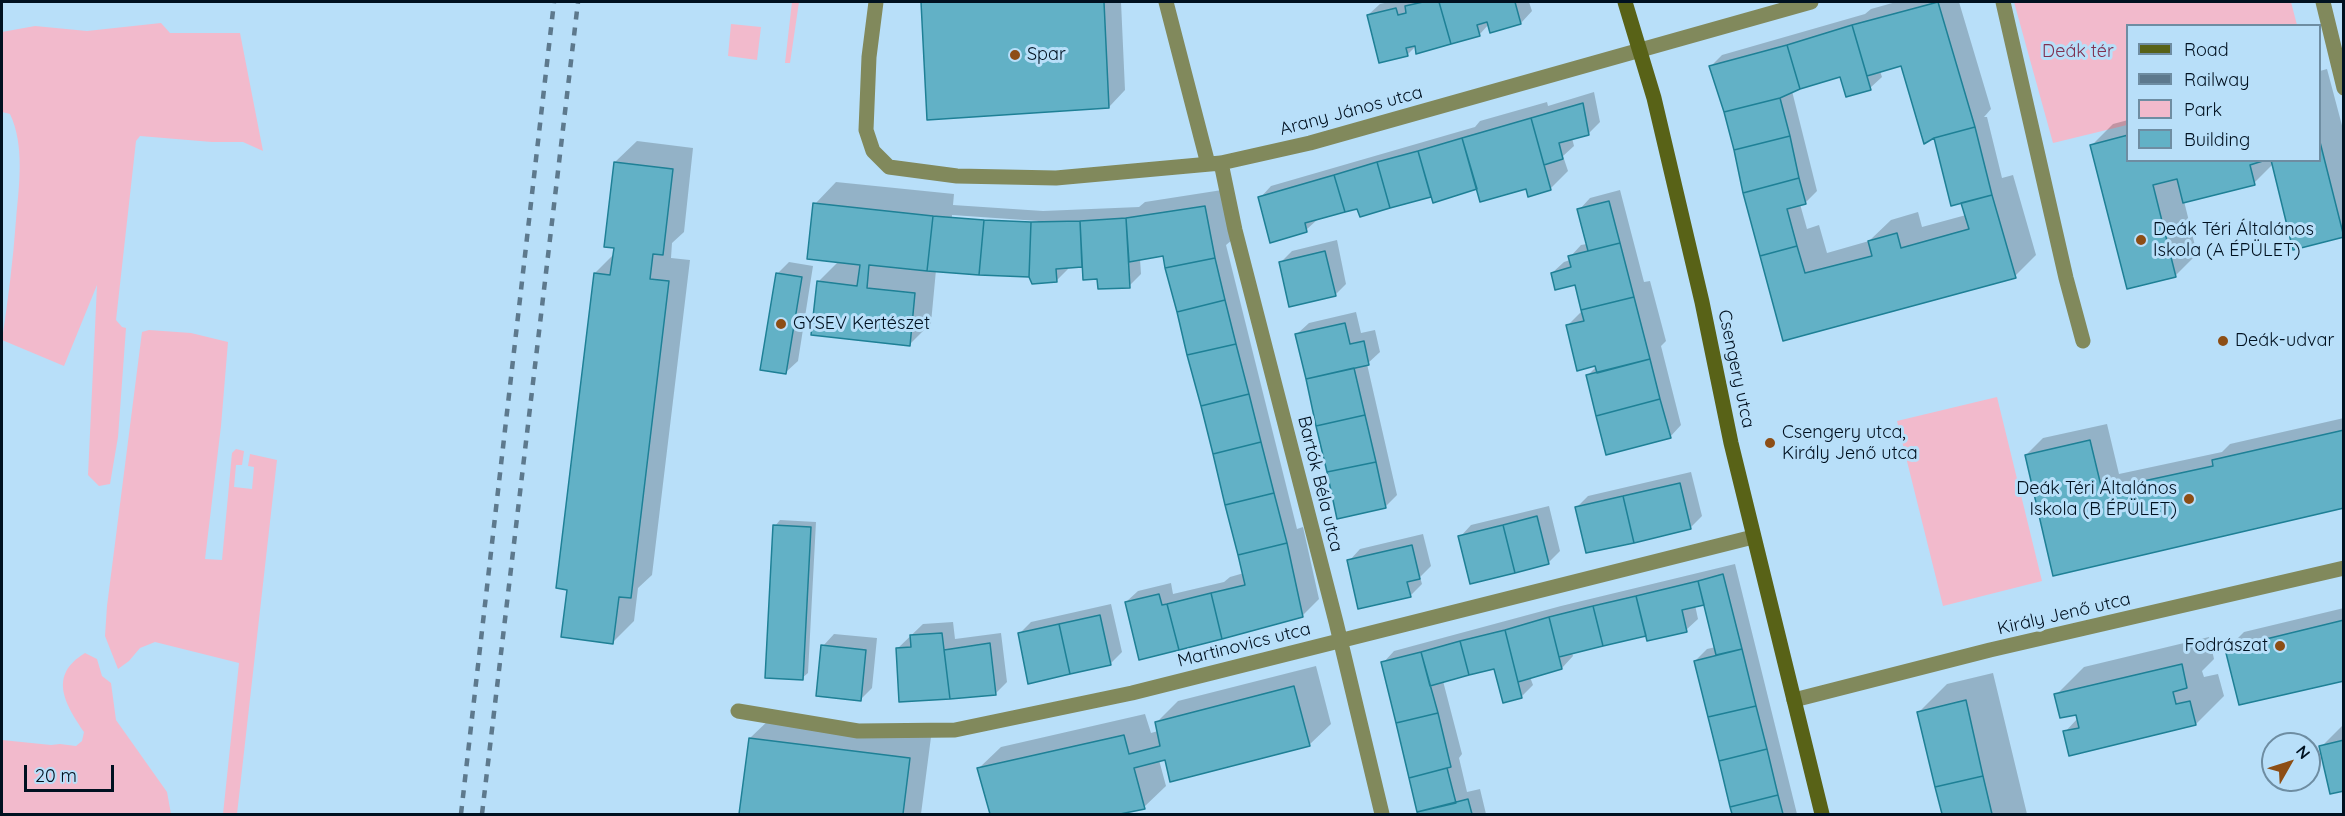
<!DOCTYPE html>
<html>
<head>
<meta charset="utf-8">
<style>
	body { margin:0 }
	#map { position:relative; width:2345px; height:816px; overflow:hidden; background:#b8dff9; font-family:Quicksand,sans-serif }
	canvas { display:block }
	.frame { position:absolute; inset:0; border:3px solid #001120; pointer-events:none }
	.legend { position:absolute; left:2126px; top:24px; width:195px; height:138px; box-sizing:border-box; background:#b8dff9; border:2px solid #6e8da2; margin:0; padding:8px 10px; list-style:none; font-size:18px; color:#001120 }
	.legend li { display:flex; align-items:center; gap:12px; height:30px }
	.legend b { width:30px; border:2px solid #6e8da2 }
	.north { position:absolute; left:2261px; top:732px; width:60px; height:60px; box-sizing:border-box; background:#b8dff9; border:2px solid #6e8da2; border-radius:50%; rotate:51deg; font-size:16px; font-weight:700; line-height:24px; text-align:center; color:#001120 }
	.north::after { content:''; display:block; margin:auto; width:21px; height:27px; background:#8d4e15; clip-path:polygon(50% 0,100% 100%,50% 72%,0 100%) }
	.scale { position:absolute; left:24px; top:765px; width:90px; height:27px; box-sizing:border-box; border:3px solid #001120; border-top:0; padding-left:8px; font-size:18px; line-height:21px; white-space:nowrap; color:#001120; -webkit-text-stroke:4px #b8dff9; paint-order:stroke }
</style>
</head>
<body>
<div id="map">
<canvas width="2345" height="816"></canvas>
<div class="frame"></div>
<ul class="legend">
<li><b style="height:8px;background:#586217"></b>Road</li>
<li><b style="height:8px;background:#5d798d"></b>Railway</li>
<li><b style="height:16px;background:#f2bacc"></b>Park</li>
<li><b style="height:16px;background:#62b1c6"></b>Building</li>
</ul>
<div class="north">N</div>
<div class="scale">20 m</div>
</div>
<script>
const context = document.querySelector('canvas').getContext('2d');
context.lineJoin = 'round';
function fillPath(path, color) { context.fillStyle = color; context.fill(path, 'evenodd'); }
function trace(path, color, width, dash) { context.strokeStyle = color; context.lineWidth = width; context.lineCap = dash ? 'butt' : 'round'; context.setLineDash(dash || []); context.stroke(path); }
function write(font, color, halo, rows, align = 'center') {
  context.font = font + ' Quicksand,sans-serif'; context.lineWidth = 6; context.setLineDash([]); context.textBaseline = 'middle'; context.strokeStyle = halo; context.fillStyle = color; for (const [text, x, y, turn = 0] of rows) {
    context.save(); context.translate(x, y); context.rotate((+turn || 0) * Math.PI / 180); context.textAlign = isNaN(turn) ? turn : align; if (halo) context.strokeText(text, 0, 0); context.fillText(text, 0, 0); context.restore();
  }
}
fillPath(new Path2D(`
	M792 2H799L790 63H785Z
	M2014 2H2291L2297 25 2128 26 2127 125 2053 143Z
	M161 23 170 33H240L263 151 243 142H212L140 136 136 141 116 320 122 327 126 328 118 437 110 484 99 486 88 475 97 285 64 366 2 340C8 300 13 261 16 220 19 186 25 146 10 114L2 112V32L35 26 87 31Z
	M731 24 761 27 757 60 728 56Z
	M149 330 191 333 228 342 221 426 205 559 222 560 232 453 236 449 244 451 242 465H236L234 487 252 489 254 467 248 466 250 454 277 460 237 814H223L239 663 155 642 140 648 129 661 118 669 105 636 107 606 142 332Z
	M1997 397 2042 581 1943 606 1897 421Z
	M85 653 97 659 102 676 111 683 116 720 167 792 171 814H2V740L51 745 60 744 76 746 82 741 84 732C66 705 47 676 85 653Z`), '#f2bacc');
fillPath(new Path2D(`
	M923 2H1121L1125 90 1109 107 929 118Z
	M1389 2H1409V3L1411 2H1529L1532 11 1521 23 1489 24 1479 35 1416 46 1407 55 1368 15 1380 4Z
	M1896 2H1959L1991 109 1984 117H1987L2002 178 2013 175 2036 255 2015 276 1784 339 1725 112 1711 66 1722 55 1865 14 1871 9ZM1902 65 1935 135 1966 215 1922 227 1918 212 1891 220 1869 241 1827 253 1819 225 1807 229 1800 204 1805 203 1817 191 1792 91 1841 75 1870 88 1882 77 1880 71Z
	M2327 69 2344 133V235L2273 164 2254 183 2184 201 2197 254 2176 275 2092 145 2113 124 2128 120V160H2320V71Z
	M1594 92 1600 122 1588 134 1572 138 1574 146 1563 156 1568 171 1551 188 1529 195 1527 187 1478 188 1432 195 1361 215 1358 207 1318 219 1306 230 1260 198 1271 186 1475 127 1480 121 1547 102 1548 106Z
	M637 141 693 148 684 232 672 243 671 258 690 260 652 575 638 588 634 621 613 642 568 588 595 273 614 254 615 162Z
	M836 182 954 194 953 205 1043 211 1139 207 1145 202 1222 190 1232 240 1226 245 1297 529 1303 527 1319 599 1302 616 1126 602 1138 591 1171 583 1173 594 1224 582 1230 577 1244 573 1164 254 1140 259 1141 274 1129 286 1099 278 1084 266H1067L1068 269 1056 281 1030 275 936 270 931 323 910 344 818 282 839 261 815 204ZM952 215 1038 221V224L952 218Z
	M1620 190 1644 282 1650 281 1666 341 1661 346 1681 425 1670 437 1587 376 1600 363 1567 326 1583 310 1576 283 1552 273 1564 262 1570 260V257L1581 245 1587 244 1579 210 1590 198Z
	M1337 240 1346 284 1335 295 1281 262 1292 251Z
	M789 262 813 266 798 361 786 372 777 274Z
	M1356 312 1361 333 1375 330 1380 352 1367 364 1397 495 1385 507 1297 334 1309 323Z
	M2344 418V506L2054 574 2026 455 2043 438 2107 424 2119 474 2222 452 2230 444Z
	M1691 472 1702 516 1690 528 1576 508 1588 496Z
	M1549 506 1560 551 1548 563 1460 537 1471 525Z
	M780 520 816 522 808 673 802 678 775 526Z
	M1423 534 1431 566 1420 577 1422 584 1410 596 1349 561 1360 549Z
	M1735 564 1797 814H1734L1695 661 1707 649 1716 647 1705 603 1695 605 1698 619 1686 630 1647 634 1572 653 1573 656 1562 668 1530 677 1533 685 1521 697 1496 667 1443 681 1462 754 1459 758 1467 792 1480 789 1486 814H1420L1383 663 1394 651 1561 606Z
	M1111 604 1122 652 1110 664 1020 633 1031 622Z
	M2344 608V679L2227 649 2244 632Z
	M953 622 955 639 1001 633 1007 682 996 693 897 649 923 624Z
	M834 634 877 638 872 688 861 699 823 646Z
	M2209 637 2214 659 2202 671 2204 677 2218 674 2224 696 2196 724 2065 732 2078 718 2077 713 2056 695 2084 667Z
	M1316 666 1331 724 1309 745 1159 760 1166 786 1144 807 1114 814H991L979 768 1001 747 1145 714 1151 733 1158 731 1156 723 1178 701Z
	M1993 673 2027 814H1943L1919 712 1947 684Z
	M772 717 931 737 921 814H741L750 738Z
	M2344 724V790L2321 747Z`), '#0003');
const building = new Path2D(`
	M921 2H1104L1109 108 927 120Z
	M1423 2H1439L1451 44 1416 54 1415 46 1406 48 1408 56 1379 63 1367 15 1396 8 1398 15 1406 13 1405 6Z
	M1439 2H1515L1521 24 1490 33 1487 22 1477 25 1480 36 1451 44Z
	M1938 2 1975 127 1934 138 1924 144 1901 66 1867 76 1852 25Z
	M1852 25 1871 90 1846 97 1840 77 1800 89 1787 45Z
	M1787 45 1800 89 1780 98 1724 112 1709 66Z
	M1780 98 1790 136 1734 150 1724 112Z
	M1583 103 1589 135 1559 143 1563 159 1544 165 1531 118Z
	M1531 118 1551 190 1528 197 1526 189 1480 202 1462 138Z
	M1975 127 1992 195 1951 206 1934 138Z
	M2128 135V160H2266L2250 165 2255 185 2183 203 2177 179 2153 185 2176 277 2127 289 2090 145Z
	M1790 136 1799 178 1743 193 1734 150Z
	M1462 138 1477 189 1433 203 1418 151Z
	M2320 142 2344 237 2293 250 2271 160H2320Z
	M1418 151 1431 197 1390 208 1377 162Z
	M614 162 673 169 663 255 653 254 650 279 669 281 631 598 619 597 613 644 561 637 567 590 556 588 594 273 610 275 614 248 604 247Z
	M1377 162 1390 208 1360 217 1357 209 1345 212 1334 175Z
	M1334 175 1345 212 1305 223 1307 232 1270 243 1258 197Z
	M1799 178 1806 204 1787 209 1797 246 1760 256 1743 193Z
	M1992 195 2016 278 1783 341 1760 256 1797 246 1805 273 1872 256 1868 241 1897 233 1901 248 1969 229 1961 203Z
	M1609 201 1620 243 1588 251 1577 209Z
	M813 203 933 216 927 271 869 265 867 288 915 293 910 346 811 335 817 281 857 286 860 265 807 259Z
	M1205 206 1215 258 1165 268 1163 256 1129 262 1126 218Z
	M933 216 984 220 979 275 927 271Z
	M1126 218 1130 288 1098 289 1097 279 1083 280 1080 221Z
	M984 220 1031 222 1029 277 979 275Z
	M1080 221 1082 267 1056 269 1057 282 1032 284 1029 277 1031 222Z
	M1620 243 1634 297 1581 310 1575 285 1555 290 1551 273 1571 267 1568 256Z
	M1325 251 1336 296 1289 307 1279 262Z
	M1215 258 1225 300 1177 312 1165 268Z
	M776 273 802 277 786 374 760 370Z
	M1634 297 1650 359 1597 373 1595 366 1577 371 1566 325 1584 321 1581 310Z
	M1225 300 1236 344 1187 355 1177 312Z
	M1345 323 1350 344 1364 341 1369 365 1306 379 1295 334Z
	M1236 344 1249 394 1201 406 1187 355Z
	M1650 359 1660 399 1596 416 1586 375Z
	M1354 368 1365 415 1316 426 1306 379Z
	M1249 394 1261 442 1213 454 1201 406Z
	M1660 399 1671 438 1606 455 1596 416Z
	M1365 415 1376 462 1327 472 1316 426Z
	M2344 430V508L2053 576 2025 455 2090 440 2102 490 2213 466 2212 460Z
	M1261 442 1274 493 1225 505 1213 454Z
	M1376 462 1386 508 1337 519 1327 472Z
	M1680 483 1691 529 1634 543 1623 496Z
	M1274 493 1287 543 1238 555 1225 505Z
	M1623 496 1634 543 1586 553 1575 507Z
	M1537 516 1549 564 1515 573 1503 525Z
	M773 525 811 527 803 680 765 678Z
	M1503 525 1515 573 1470 584 1458 536Z
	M1287 543 1303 617 1222 639 1211 593 1245 585 1238 555Z
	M1412 545 1420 579 1407 582 1411 597 1358 609 1347 560Z
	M1723 574 1742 649 1716 655 1698 581Z
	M1698 581 1704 605 1682 610 1687 632 1647 641 1636 596Z
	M1211 593 1222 639 1179 650 1167 604Z
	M1159 594 1162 605 1167 604 1179 650 1139 660 1125 602Z
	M1636 596 1646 636 1603 646 1593 606Z
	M1593 606 1603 646 1559 657 1549 617Z
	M1100 615 1111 665 1070 674 1059 624Z
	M1549 617 1562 669 1518 682 1505 630Z
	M2344 620V681L2239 705 2225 649Z
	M1059 624 1070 674 1028 684 1018 633Z
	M1505 630 1522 698 1503 703 1494 669 1469 675 1460 641Z
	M942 633 950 699 899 702 896 648 911 647 910 635Z
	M1460 641 1469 675 1430 686 1421 652Z
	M990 643 996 695 950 699 944 650Z
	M821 645 866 650 861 701 816 696Z
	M1742 649 1756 706 1708 717 1694 661Z
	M1421 652 1438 713 1396 723 1381 662Z
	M2182 664 2187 688 2173 692 2176 704 2190 701 2196 725 2069 756 2063 731 2079 728 2076 715 2060 718 2054 694Z
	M1294 686 1310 746 1170 782 1165 760 1134 768 1145 809 1120 814H990L977 768 1124 735 1129 754 1160 746 1155 722Z
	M1966 700 1983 776 1935 787 1917 712Z
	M1756 706 1767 749 1719 761 1708 717Z
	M1438 713 1451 767 1409 778 1396 723Z
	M749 738 910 758 903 814H739Z
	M2344 740V791L2330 794 2319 746Z
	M1767 749 1778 795 1730 807 1719 761Z
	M1447 768 1456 803 1417 812 1409 778Z
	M1983 776 1992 814H1942L1935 787Z
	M1778 795 1783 814H1732L1730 807Z
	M1468 799 1472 814H1418L1417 812Z`);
fillPath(building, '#62b1c6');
trace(building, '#1e8096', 1.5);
trace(new Path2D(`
	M876 2 869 57 866 130 873 151 889 167 957 176 1056 178 1221 163 1310 143 1811 2
	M1166 2 1208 164
	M2003 2 2066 278 2083 341
	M2323 2 2344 88
	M1221 163 1235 230 1336 622 1382 814
	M1794 700 1990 650 2344 568
	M738 711 858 731 955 730 1132 693 1753 537`), '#81895c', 15);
trace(new Path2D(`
	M1625 2 1654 98 1702 302 1731 443 1822 814`), '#586217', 15);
trace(new Path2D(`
	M461 814 554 2
	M482 814 578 2`), '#5d798d', 4.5, [8, 8]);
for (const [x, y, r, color] of [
	[1015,55,6,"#8d4e15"],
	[2141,240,6,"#8d4e15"],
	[781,324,6,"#8d4e15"],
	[2223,341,6,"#8d4e15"],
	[1770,443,6,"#8d4e15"],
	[2189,499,6,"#8d4e15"],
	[2280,646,6,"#8d4e15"]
]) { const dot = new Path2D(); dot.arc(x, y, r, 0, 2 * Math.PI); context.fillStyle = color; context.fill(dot); trace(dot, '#b8dff9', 2); }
write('18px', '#7f3151', '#b8dff9', [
	["Deák tér",2078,52]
]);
write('18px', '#001120', '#b8dff9', [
	["Spar",1027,55],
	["Deák Téri Általános",2153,230],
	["Iskola (A ÉPÜLET)",2153,251],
	["GYSEV Kertészet",793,324],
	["Deák-udvar",2235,341],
	["Csengery utca,",1782,433],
	["Király Jenő utca",1782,454],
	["Deák Téri Általános",2177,489,"right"],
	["Iskola (B ÉPÜLET)",2177,510,"right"],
	["Fodrászat",2268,646,"right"]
], 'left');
write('18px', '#001120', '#b8dff9', [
	["Arany János utca",1351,111,-15],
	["Csengery utca",1736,369,78],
	["Bartók Béla utca",1320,484,76],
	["Király Jenő utca",2064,614,-13],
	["Martinovics utca",1244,645,-14]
]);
</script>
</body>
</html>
